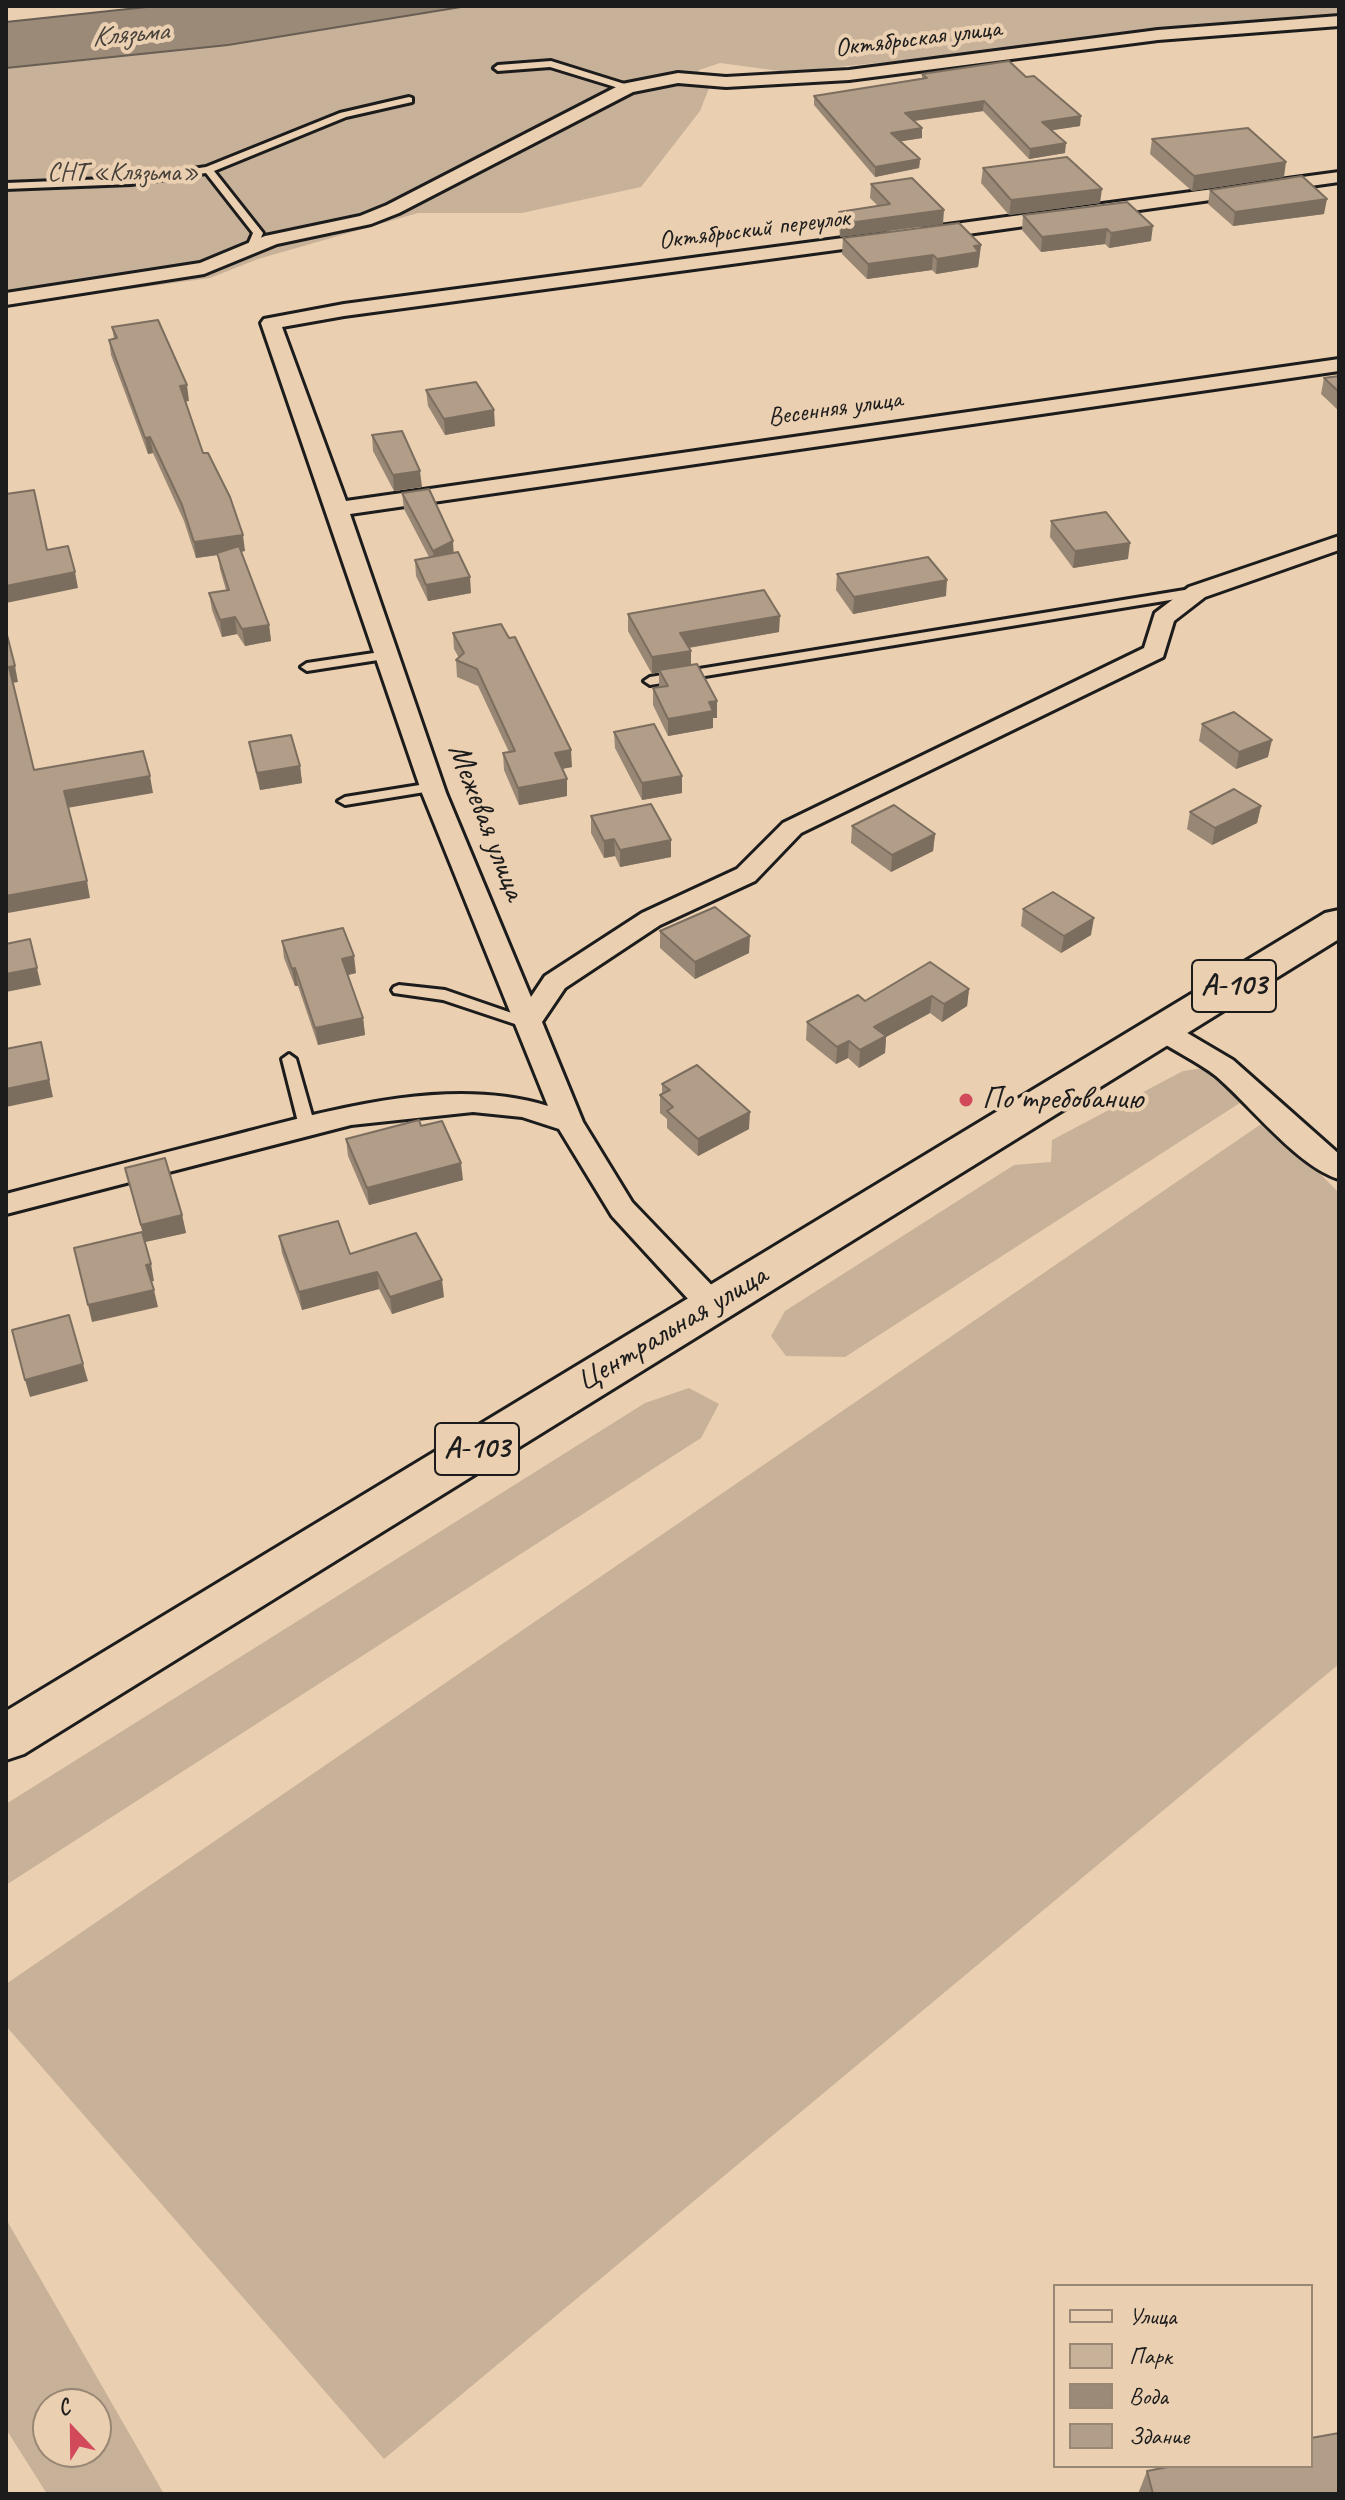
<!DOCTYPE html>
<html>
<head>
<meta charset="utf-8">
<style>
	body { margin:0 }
	#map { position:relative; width:1345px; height:2500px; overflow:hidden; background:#eacfb1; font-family:Caveat,sans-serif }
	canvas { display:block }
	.frame { position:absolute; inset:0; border:8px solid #1c1c1c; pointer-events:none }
	.legend { position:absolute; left:1053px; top:2284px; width:260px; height:184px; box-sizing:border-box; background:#eacfb1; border:2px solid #988775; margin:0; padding:10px 14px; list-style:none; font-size:24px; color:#1c1c1c }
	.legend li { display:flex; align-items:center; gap:16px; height:40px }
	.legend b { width:40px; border:2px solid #988775 }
	.north { position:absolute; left:32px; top:2388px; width:80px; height:80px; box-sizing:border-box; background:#eacfb1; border:2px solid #988775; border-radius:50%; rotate:338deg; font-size:22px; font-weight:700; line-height:32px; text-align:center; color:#1c1c1c }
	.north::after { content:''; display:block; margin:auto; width:28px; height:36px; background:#d1495b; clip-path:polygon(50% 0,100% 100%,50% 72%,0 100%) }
</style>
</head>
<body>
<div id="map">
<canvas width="1345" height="2500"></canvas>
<div class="frame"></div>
<ul class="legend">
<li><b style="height:10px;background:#eacfb1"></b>Улица</li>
<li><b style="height:22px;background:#c8b199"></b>Парк</li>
<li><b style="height:22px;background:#9b8a78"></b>Вода</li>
<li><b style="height:22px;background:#b19d88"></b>Здание</li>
</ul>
<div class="north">С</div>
</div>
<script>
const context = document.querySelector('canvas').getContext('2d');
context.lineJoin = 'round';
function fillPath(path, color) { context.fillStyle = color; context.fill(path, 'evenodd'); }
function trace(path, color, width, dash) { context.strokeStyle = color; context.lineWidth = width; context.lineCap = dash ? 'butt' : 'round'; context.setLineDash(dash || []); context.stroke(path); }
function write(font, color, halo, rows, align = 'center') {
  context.font = font + ' Caveat,sans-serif'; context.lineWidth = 8; context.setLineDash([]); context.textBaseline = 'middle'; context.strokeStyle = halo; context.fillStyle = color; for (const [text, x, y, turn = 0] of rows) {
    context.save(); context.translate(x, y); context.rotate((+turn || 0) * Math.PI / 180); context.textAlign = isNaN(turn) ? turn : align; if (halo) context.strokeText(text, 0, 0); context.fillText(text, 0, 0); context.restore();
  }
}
fillPath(new Path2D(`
	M467 6H1339V13L1158 35 787 72 720 63 699 70 694 78 711 83 700 111 641 187 522 213H418L258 259 210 278 6 306V68L228 45Z
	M1210 1067 1243 1101 845 1357 786 1356 771 1336 785 1311 1014 1165 1051 1162 1052 1140 1183 1071Z
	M1267 1120 1339 1193V1664L384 2459 6 2026V1984Z
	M689 1388 719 1404 701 1438 6 1885V1804L645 1403Z
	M6 2219 164 2494H47L6 2429ZM96 2404V2452H48V2404Z`), '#c8b199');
const water = new Path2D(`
	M156 6H467L228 45 6 68V22Z`);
fillPath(water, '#9b8a78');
trace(water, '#685e53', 2);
const service = new Path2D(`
	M551 61 631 86 632 88 625 90 550 67 498 71 494 68 498 65Z
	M409 97 412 98V102L346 117 214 171 263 233 257 247 252 250 247 247 253 233 206 173 131 184 6 189V183L131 178 206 167 340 113Z
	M1197 588 1201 589V595L650 685 644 681 650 677Z
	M387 651 391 652V658L307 671 301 667 307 663Z
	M432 783 437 784V790L345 805 338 801 345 797Z
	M399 985 445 990 532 1020 534 1023 527 1028 443 1000 394 993 392 990 394 987Z
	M289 1054 296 1059 315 1126 307 1131 299 1126 282 1059Z`);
const minor = new Path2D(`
	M1339 16V26L1158 40 849 80 726 87 678 83 633 92 399 213 371 224 277 244 204 274 6 305V293L200 263 265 236 360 216 387 205 622 84 678 73 726 77 849 70 1158 30Z
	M1339 172V182L925 240 916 234 925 228Z
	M881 233 888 235 890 239 888 243 344 316 282 327 346 501 1339 359V371L350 514 446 793 531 997 545 976 642 913 737 869 783 823 1144 648 1155 613 1189 587 1339 536V550L1205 597 1174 621 1163 657 801 833 755 881 660 925 565 988 542 1022 583 1122 632 1202 723 1297 727 1305 723 1313 712 1316 701 1313 612 1216 559 1129 522 1117 473 1112 351 1125 6 1214V1194C77 1175 148 1157 219 1139 320 1113 445 1074 548 1106L422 793 261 323 264 319 344 304Z
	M1162 1021 1172 1024 1233 1060 1339 1154V1179C1298 1167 1249 1104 1216 1076 1197 1061 1172 1050 1152 1036L1148 1030 1152 1024Z`);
const primary = new Path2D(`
	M1339 910V939L24 1754 6 1760V1711L1325 913Z`);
trace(service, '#1c1c1c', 6);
trace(minor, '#1c1c1c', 6);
trace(primary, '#1c1c1c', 6);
fillPath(service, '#eacfb1');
fillPath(minor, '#eacfb1');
fillPath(primary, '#eacfb1');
fillPath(new Path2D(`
	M922 74 1080 126 1051 130 1065 153 1029 159 983 111 915 121 922 128V138L900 141 920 159 919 168 875 177 814 105V96L922 78Z
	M1152 139 1284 177 1192 191 1150 154Z
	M983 168 1100 203 1009 215 981 183Z
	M871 184 943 224 840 237 839 225V212L878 206 870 198Z
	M1210 190 1324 214 1233 226 1208 204Z
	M1127 202 1151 241 1109 248 1105 244 1041 252 1022 230 1023 215Z
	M843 238 981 245 979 260 978 267 936 274 932 270 867 279 842 254Z
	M112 327 189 401H186L203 453 245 551 241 552 269 625 271 641 245 646 237 634 222 637 212 610 209 593 226 590 220 569 218 555 196 558 184 521 153 453 148 454 111 355 109 340 114 339Z
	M1339 376V411L1321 394 1324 378Z
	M426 390 495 426 445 435 428 406Z
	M372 435 422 487 394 491 373 451Z
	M402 493 454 553 471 593 428 601 416 576 415 560 429 557 404 509Z
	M1051 521 1128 559 1073 568 1050 537Z
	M837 574 946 596 853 614 836 590Z
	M628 614 779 632 689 648 691 651V665L717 718H713V728L668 736 653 705V688L659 687V672L652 674 628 631Z
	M453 633 572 767 562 769 567 779V796L519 805 504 770 503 753 509 752 478 686 457 677 456 660 459 658 454 649Z
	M1202 724 1268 757 1236 769 1199 741Z
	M614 732 682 793 642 800 615 748Z
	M249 742 300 766 302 783 260 790 252 758Z
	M1261 806 1257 823 1212 845 1187 829 1190 812Z
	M591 816 671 857 620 867 615 856 604 858 591 833Z
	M852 826 935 834 933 851 891 872 851 843Z
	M1023 909 1091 935 1061 953 1021 926Z
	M660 931 749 953 695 979 660 948Z
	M282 941 356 973 348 975 363 1018 365 1035 318 1045 298 986H295L284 958Z
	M969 989 967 1006 942 1022 930 1013 886 1037 885 1053 859 1068 848 1058 836 1064 806 1040 807 1022 865 1001Z
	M662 1084 749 1129 698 1156 667 1128V1119L660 1113V1095L662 1094Z
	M421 1126 463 1180 369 1205 348 1156 346 1139Z
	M125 1168 182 1215 186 1233 145 1242Z
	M279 1236 350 1254 444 1297 392 1314 379 1289 302 1310 282 1253Z
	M1147 2471 1153 2494H1138Z`), '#988775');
fillPath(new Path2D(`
	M984 101 983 111 905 122V113Z
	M1081 116 1080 126 1041 132 1042 122Z
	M922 128V138L891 143V133Z
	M1066 143 1065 153 1029 159 1030 149Z
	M920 159 919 168 875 177V167Z
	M1286 162 1284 177 1192 191 1194 176Z
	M1102 189 1100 203 1009 215 1011 200Z
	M1327 199 1324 214 1233 226 1235 212Z
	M944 210 943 224 840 237 841 224Z
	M1153 226 1151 241 1109 248 1111 233Z
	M1107 229 1105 244 1041 252 1042 237Z
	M981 245 978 267 936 274 937 259 974 246Z
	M933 255 932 270 867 279 868 264Z
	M187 385 189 401 183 402 180 386Z
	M494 410 495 426 445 435 444 419Z
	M150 437 153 453 148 454 145 438Z
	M420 471 422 487 394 491 393 475Z
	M243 535 245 551 196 558 194 542Z
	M453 541 454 558 434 568 433 551Z
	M1130 543 1128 559 1073 568 1075 551Z
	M75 572 78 588 6 603V586Z
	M470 577 471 593 428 601 426 585Z
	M947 580 946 596 853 614 854 597Z
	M780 616 779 632 680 649V633Z
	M235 617 237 634 222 637 220 620Z
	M269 625 271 641 245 646 242 629Z
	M691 651V667L659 670V672L652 674V657Z
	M15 666 18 682 12 683 9 667Z
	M717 701V718H713V728L668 736V719L709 702Z
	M1272 740 1268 757 1236 769 1239 752Z
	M571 750 572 767 555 770V753Z
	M300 766 302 783 260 790 257 773Z
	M150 776 153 793 67 808 64 791Z
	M682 776V793L642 800V783Z
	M567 779V796L519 805 518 788Z
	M1261 806 1257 823 1212 845 1215 828Z
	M935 834 933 851 891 872 892 855Z
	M614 839 615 856 604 858V841Z
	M671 840V857L620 867V850Z
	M87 881 90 898 8 913 6 896Z
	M1094 918 1091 935 1061 953 1064 936Z
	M750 936 749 953 695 979V962Z
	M354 956 356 973 344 976 342 959Z
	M37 968 41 985 6 992V974Z
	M295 968 298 986H295L292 969Z
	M969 989 967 1006 942 1022 944 1004Z
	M932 996 930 1013 886 1037 885 1053 859 1068 860 1050 874 1027Z
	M363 1018 365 1035 318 1045 315 1028Z
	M849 1041 848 1058 836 1064 837 1047Z
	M41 1042 53 1097 6 1107V1089Z
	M750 1112 749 1129 698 1156V1139Z
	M461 1163 463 1180 369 1205 367 1188Z
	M182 1215 186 1233 145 1242 141 1225Z
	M151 1264 154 1281 149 1282 146 1265Z
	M377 1272 379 1289 302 1310 299 1292Z
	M442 1280 444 1297 392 1314 390 1297Z
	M154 1290 158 1307 92 1322 88 1305Z
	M83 1364 88 1381 30 1397 25 1380Z`), '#7c6e5f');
const building = new Path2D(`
	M1009 61 1026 77 1034 76 1081 116 1042 122 1066 143 1030 149 984 101 905 113 922 128 891 133 920 159 875 167 814 96 927 78 922 74Z
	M1248 128 1286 162 1194 176 1152 139Z
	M1067 157 1102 189 1011 200 983 168Z
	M1302 176 1327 199 1235 212 1210 190Z
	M912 178 944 210 841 224 839 212 890 204 871 184Z
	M1127 202 1153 226 1111 233 1107 229 1042 237 1023 215Z
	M959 223 981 245 974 246 979 252 937 259 933 255 868 264 843 238Z
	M158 320 187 385 180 386 203 453H208L230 497 243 535 194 542 182 505 150 437 145 438 109 340 117 338 112 327Z
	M1339 376V392L1324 378Z
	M476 382 494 410 444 419 426 390Z
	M402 431 420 471 393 475 372 435Z
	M429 489 453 541 433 551 402 493Z
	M34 490 47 550 68 546 75 572 6 586V494Z
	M1106 512 1130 543 1075 551 1051 521Z
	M239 546 269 625 242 629 235 617 220 620 209 593 229 590 217 553Z
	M458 552 470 577 426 585 415 560Z
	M928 557 947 580 854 597 837 574Z
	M764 590 780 616 680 633 691 651 652 657 628 614Z
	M501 624 509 638 515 637 571 750 555 753 567 779 518 788 503 753 515 751 477 669 456 660 464 653 453 633Z
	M6 631 15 666 9 667 34 770 143 751 150 776 64 791 87 881 6 896Z
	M697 664 717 701 709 702 713 711 668 719 653 688 668 686 659 670Z
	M1234 712 1272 740 1239 752 1202 724Z
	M654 724 682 776 642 783 614 732Z
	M291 735 300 766 257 773 249 742Z
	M1234 789 1261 806 1215 828 1190 812Z
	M651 804 671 840 620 850 614 839 604 841 591 816Z
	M894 805 935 834 892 855 852 826Z
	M1053 892 1094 918 1064 936 1023 909Z
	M715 907 750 936 695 962 660 931Z
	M343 928 354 956 342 959 363 1018 315 1028 295 968 292 969 282 941Z
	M30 939 37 968 6 974V944Z
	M930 962 969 989 944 1004 932 996 874 1027 886 1036 860 1050 849 1041 837 1047 807 1022 858 995 865 1001Z
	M41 1042 49 1080 6 1089V1049Z
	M697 1065 750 1112 698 1139 667 1111 673 1107 660 1095 670 1090 662 1084Z
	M419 1120 421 1126 442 1121 461 1163 367 1188 346 1139Z
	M165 1158 182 1215 141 1225 125 1168Z
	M338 1221 350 1254 416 1233 442 1280 390 1297 377 1272 299 1292 279 1236Z
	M142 1232 151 1264 146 1265 154 1290 88 1305 74 1248Z
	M69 1315 83 1364 25 1380 12 1330Z
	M1339 2433V2494H1153L1147 2471 1173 2466H1311V2438Z`);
fillPath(building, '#b19d88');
trace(building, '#7c6e5f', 2);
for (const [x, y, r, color] of [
	[966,1100,8,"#d1495b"]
]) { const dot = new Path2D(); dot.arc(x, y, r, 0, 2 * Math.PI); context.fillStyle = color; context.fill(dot); trace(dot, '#eacfb1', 3); }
write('26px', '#1c1c1c', '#eacfb1', [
	["Октябрьская улица",918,39,-7],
	["Октябрьский переулок",754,230,-7],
	["Весенняя улица",835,409,-8]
]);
write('26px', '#47413b', '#eacfb1', [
	["СНТ «Клязьма»",123,173]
]);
write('italic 28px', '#48423c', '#eacfb1', [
	["Клязьма",130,35,-5]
]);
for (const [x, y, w] of [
	[1234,986,84],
	[477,1449,84]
]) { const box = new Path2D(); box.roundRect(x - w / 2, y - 26, w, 52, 6); context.fillStyle = '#eacfb1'; context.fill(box); trace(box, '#1c1c1c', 2); }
write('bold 30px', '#1c1c1c', null, [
	["А-103",1234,986],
	["А-103",477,1449]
]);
write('32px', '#1c1c1c', '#eacfb1', [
	["Межевая улица",486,822,69],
	["Центральная улица",672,1329,-31]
]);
write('32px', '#1c1c1c', '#eacfb1', [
	["По требованию",982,1100]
], 'left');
</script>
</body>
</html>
